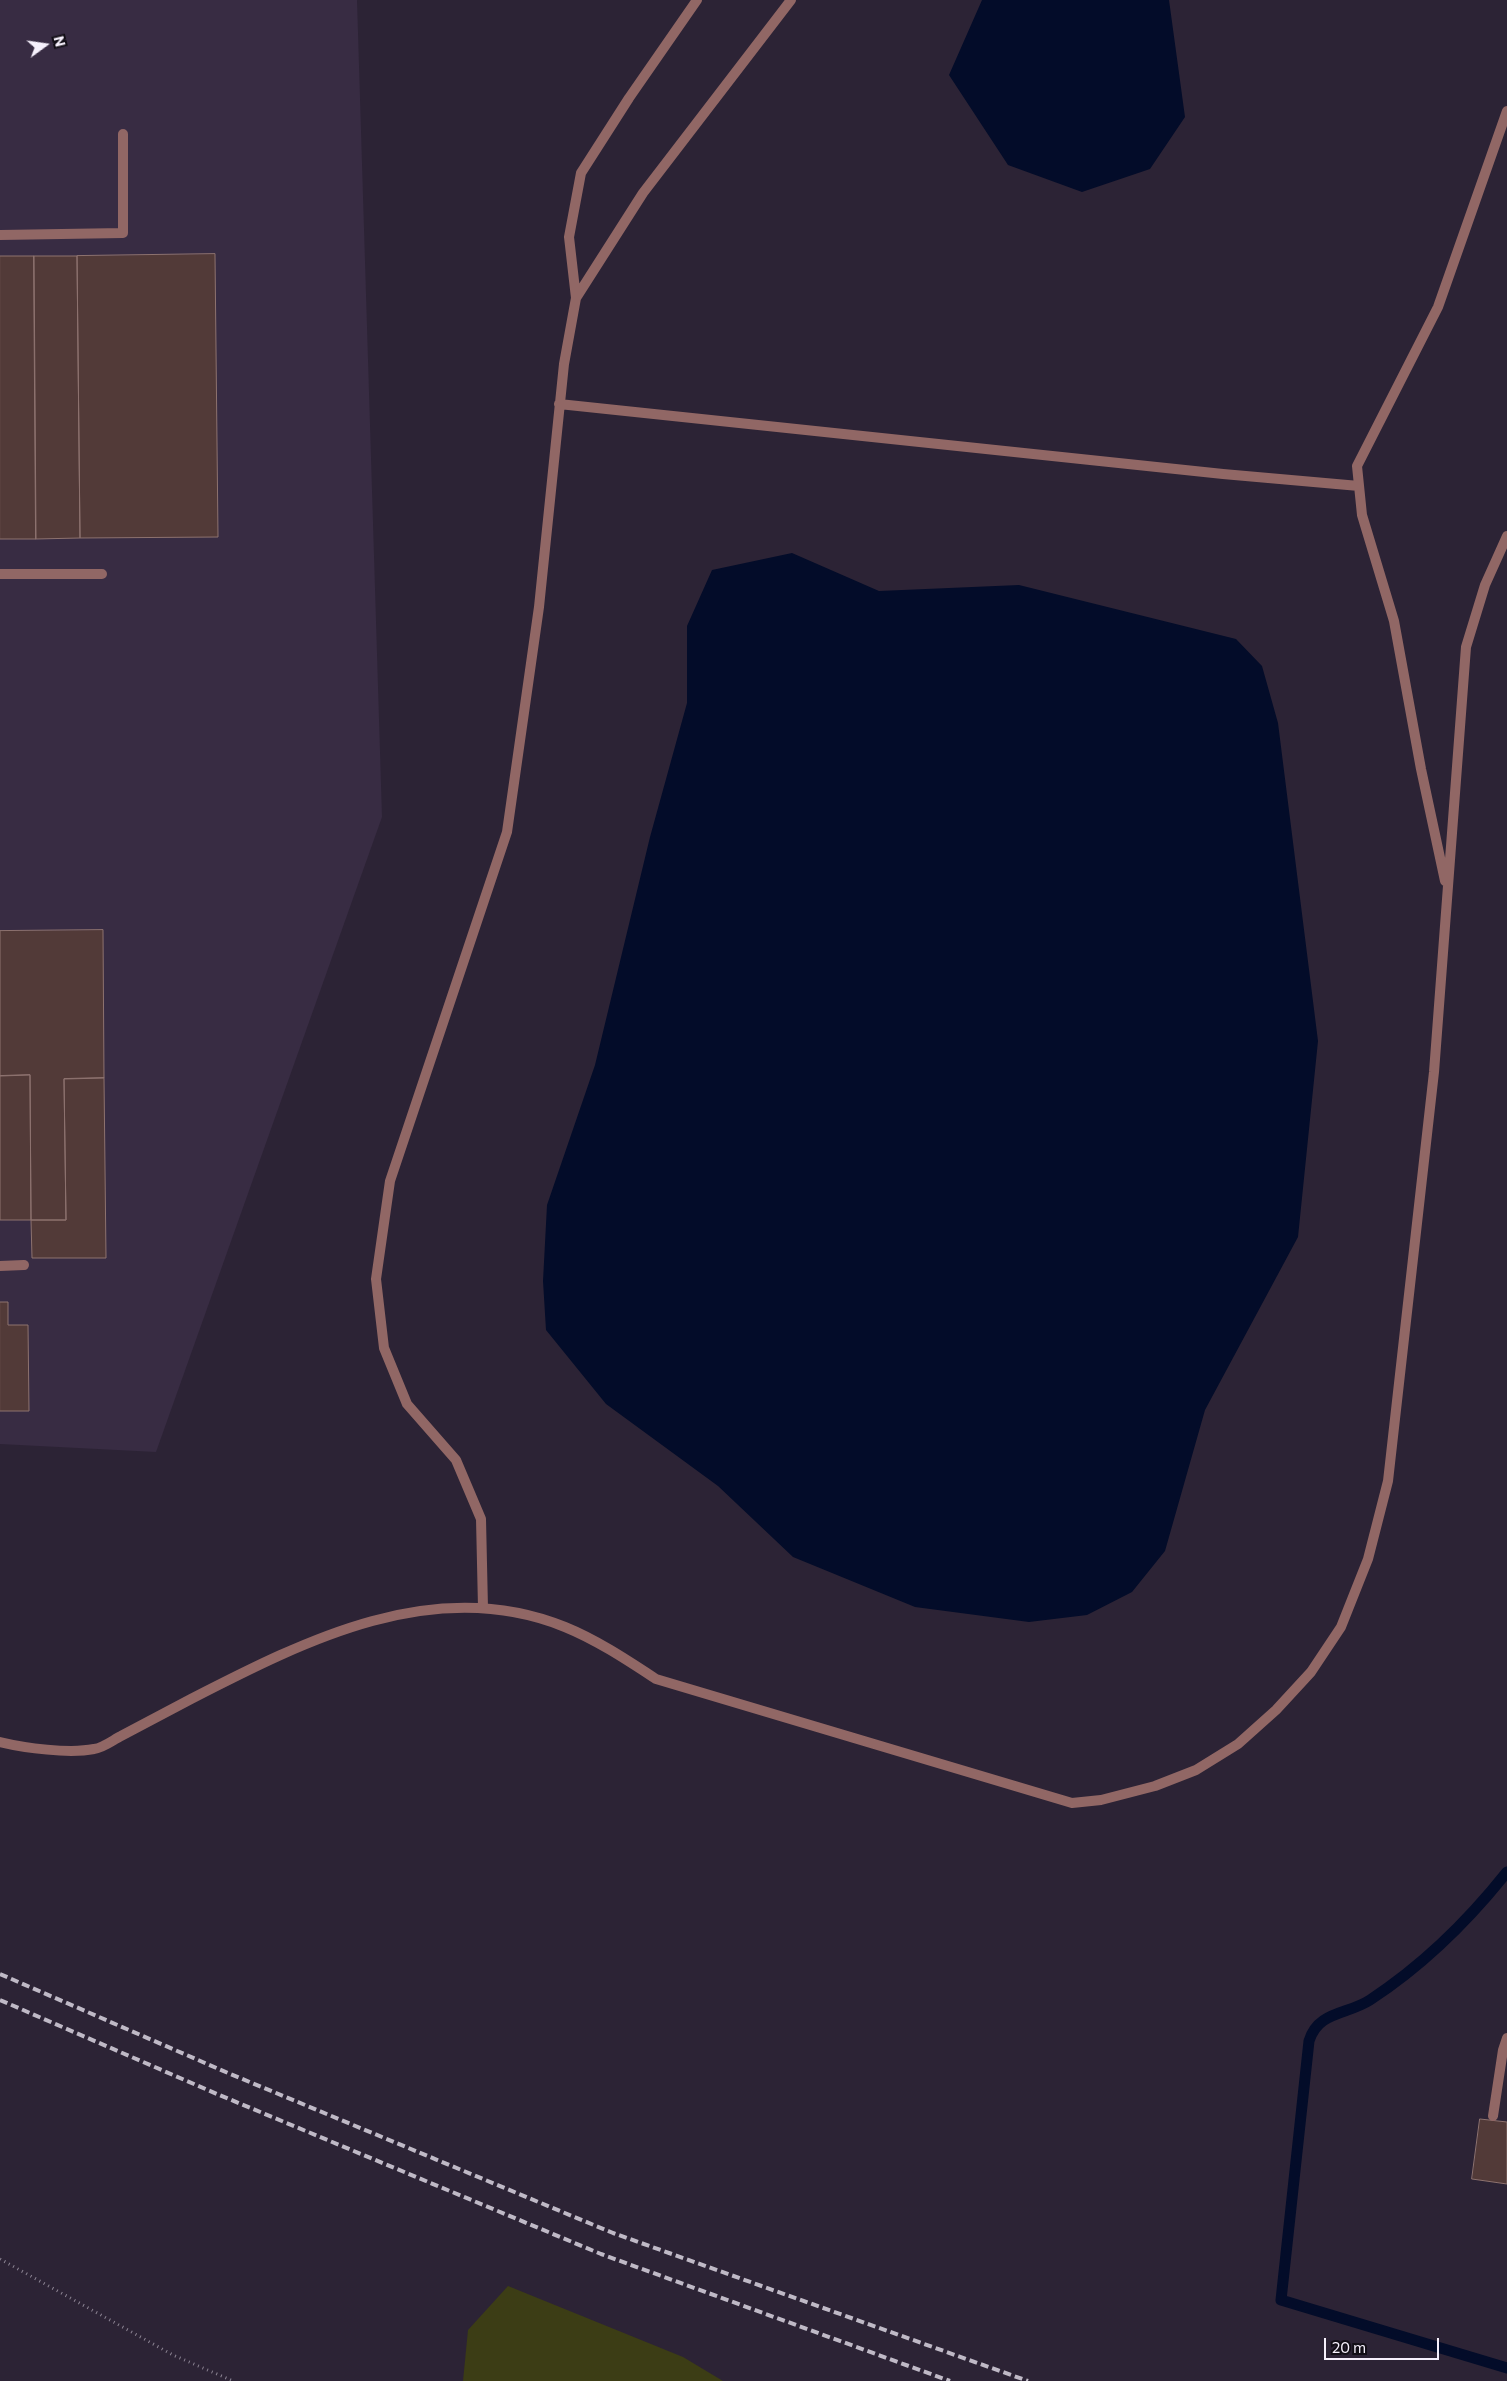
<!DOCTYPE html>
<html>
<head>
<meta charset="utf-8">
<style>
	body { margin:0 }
	#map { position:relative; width:1507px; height:2381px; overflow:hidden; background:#2c2335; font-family:Commissioner,sans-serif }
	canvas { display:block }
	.north { position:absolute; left:20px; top:20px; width:50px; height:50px; -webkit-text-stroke:4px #120e16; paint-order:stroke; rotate:76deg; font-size:14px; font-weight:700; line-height:20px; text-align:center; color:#f6f0fc }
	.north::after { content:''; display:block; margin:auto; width:18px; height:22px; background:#f6f0fc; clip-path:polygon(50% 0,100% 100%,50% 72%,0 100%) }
	.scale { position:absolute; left:1324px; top:2338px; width:115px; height:22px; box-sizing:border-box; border:2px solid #f6f0fc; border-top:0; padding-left:6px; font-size:15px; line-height:18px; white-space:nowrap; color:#f6f0fc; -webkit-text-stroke:4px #120e16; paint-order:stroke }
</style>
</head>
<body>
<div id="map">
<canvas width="1507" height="2381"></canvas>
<div class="north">N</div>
<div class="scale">20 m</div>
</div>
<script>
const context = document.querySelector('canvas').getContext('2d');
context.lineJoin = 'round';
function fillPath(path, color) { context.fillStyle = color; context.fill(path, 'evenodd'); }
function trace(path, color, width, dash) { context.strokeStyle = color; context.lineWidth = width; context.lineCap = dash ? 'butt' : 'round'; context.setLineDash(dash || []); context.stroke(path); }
fillPath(new Path2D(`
	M0 0H357L382 817 156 1452 0 1444Z`), '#382c43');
fillPath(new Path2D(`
	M508 2286 683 2357 723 2381H463L468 2330Z`), '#3c3d15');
fillPath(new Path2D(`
	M982 0H1169L1185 117 1150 169 1082 192 1008 165 949 75Z
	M792 553 879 591 1019 585 1236 639 1262 666 1278 723 1318 1041 1298 1237 1205 1410 1165 1551 1132 1592 1087 1615 1029 1622 915 1607 793 1557 718 1486 606 1404 546 1330 543 1281 547 1205 595 1065 650 837 687 703V626L712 570Z`), '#030c29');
trace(new Path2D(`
	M1507 1872C1468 1921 1422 1966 1370 2000 1347 2015 1318 2011 1309 2041L1281 2300 1507 2368`), '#030c29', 11);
const building = new Path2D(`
	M215 254 218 537 80 538 77 256Z
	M0 256H34L36 539H0Z
	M34 256H77L80 538 36 539Z
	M103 930 104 1078 64 1079 66 1220H31L30 1075 0 1076V931Z
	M30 1075 31 1220H0V1076Z
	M104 1078 106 1258H32L31 1220H66L64 1079Z
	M0 1302H8V1325H28L29 1411H0Z
	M1480 2119 1507 2122V2184L1472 2179Z`);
fillPath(building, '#523a38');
trace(building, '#8d726f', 1);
trace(new Path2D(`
	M0 2259 173 2355 233 2381`), '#8d8594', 3, [1, 4]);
trace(new Path2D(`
	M0 235 123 233V134
	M576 298 569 237 581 173 629 98 697 0
	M559 404 1223 474 1359 486
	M0 574H102
	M1445 881 1421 769 1394 621 1362 515 1357 466 1438 307 1507 111
	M0 1266 24 1265
	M483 1608 481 1519 456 1460 407 1404 384 1348 376 1279 390 1181 507 832 539 607 564 364 576 298 643 193 791 0
	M0 1742C25 1748 69 1754 94 1749 103 1748 113 1740 121 1736 144 1724 168 1711 191 1699 306 1640 435 1574 565 1627 597 1640 627 1660 656 1679L1072 1803 1101 1800 1155 1786 1196 1770 1238 1744 1276 1710 1311 1672 1341 1627 1368 1559 1388 1481 1434 1072 1466 647 1485 585 1507 536
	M1493 2116 1503 2050 1507 2038`), '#916765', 10);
trace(new Path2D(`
	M0 1974 228 2073 613 2233 1028 2381
	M0 2000 217 2094 601 2254 950 2381`), '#bfb9c6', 4, [8, 4]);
</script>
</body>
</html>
